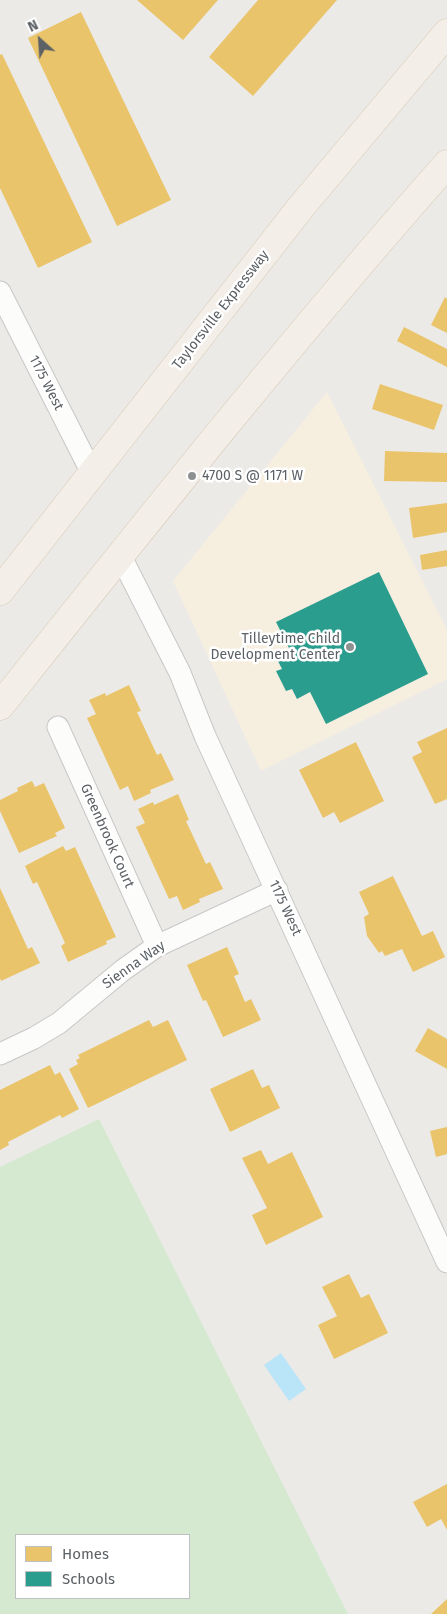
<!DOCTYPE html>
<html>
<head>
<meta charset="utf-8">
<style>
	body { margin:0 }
	#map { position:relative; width:447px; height:1614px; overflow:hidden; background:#eceae7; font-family:"Fira Sans",sans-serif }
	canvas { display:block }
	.legend { position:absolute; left:15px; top:1534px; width:175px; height:65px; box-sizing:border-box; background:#fff; border:1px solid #bec0c1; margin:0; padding:6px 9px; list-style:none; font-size:15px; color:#5c6165 }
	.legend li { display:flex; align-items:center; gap:10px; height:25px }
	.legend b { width:25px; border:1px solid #bec0c1 }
	.north { position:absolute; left:15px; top:15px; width:50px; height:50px; -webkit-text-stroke:4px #fff; paint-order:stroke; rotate:334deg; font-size:14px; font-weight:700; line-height:20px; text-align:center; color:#5c6165 }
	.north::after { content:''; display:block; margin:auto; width:18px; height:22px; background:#5c6165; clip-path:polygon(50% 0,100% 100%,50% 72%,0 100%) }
</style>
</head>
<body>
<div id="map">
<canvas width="447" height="1614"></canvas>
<ul class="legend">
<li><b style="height:14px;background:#e9c46a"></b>Homes</li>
<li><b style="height:14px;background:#2a9d8f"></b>Schools</li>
</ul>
<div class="north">N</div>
</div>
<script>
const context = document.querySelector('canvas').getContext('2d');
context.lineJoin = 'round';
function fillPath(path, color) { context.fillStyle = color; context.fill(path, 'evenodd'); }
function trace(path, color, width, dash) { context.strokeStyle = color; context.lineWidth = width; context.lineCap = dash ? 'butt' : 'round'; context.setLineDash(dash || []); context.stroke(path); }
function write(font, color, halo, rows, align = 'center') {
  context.font = font + ' "Fira Sans",sans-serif'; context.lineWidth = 5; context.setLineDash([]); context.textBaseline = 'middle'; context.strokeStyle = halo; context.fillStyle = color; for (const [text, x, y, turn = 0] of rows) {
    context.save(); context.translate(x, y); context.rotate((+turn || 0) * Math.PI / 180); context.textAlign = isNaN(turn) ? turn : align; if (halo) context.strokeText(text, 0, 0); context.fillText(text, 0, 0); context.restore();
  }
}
fillPath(new Path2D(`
	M327 392 447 630V679L261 771 173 581Z`), '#f6eedf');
fillPath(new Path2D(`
	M99 1119 348 1614H0V1167ZM16 1535H189V1598H16Z`), '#d5e9d0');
fillPath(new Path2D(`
	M281 1353 306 1389 289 1401 264 1365Z`), '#bae4f8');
fillPath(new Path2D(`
	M137 0H218L183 40Z
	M258 0H337L253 96 209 57Z
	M81 12 171 200 117 226 28 38Z
	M2 54 92 242 38 268 0 188V55Z
	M445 297 447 299V333L431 325Z
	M404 327 447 349V367L397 341Z
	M380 384 443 405 434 430 372 409Z
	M385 451 447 453V482L384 481Z
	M447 503V532L413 538 409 508Z
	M447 550V566L422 570 420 555Z
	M129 685 141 711 137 712 157 755 161 753 174 780 150 790 151 793 134 801 128 786 120 790 87 718 96 714 89 700 105 693 106 696Z
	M447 728V799L435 804 412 757 422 752 417 742Z
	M356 742 384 801 340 823 334 812 323 818 299 770Z
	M32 781 35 787 44 783 65 828 55 833 57 836 19 853 0 811V800L18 791 17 788Z
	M178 794 189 820 186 821 206 864 210 862 223 889 199 899 200 902 183 910 177 896 169 899 136 827 145 823 138 809 153 802 154 805Z
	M63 846 66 851 75 847 116 937 106 941 107 944 68 962 61 946 65 943 37 882 33 884 25 866Z
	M393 876 422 936 433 931 445 957 413 972 402 949 385 956 382 951 379 953 367 936 364 917 369 914 359 892Z
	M0 888 28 949 32 947 40 963 1 981 0 978Z
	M227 947 239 974 234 976 245 1002 251 999 261 1020 223 1037 206 1000 203 1001 187 965Z
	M149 1020 153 1027 168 1020 187 1060 88 1108 69 1069 78 1064 76 1060 80 1058 78 1055Z
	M428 1028 447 1039V1069L415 1051Z
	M50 1065 55 1075 60 1072 79 1109 62 1118 60 1115 8 1142 9 1145 0 1150V1090Z
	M253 1069 262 1088 269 1085 280 1108 230 1132 210 1089Z
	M447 1127V1154L436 1157 430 1131Z
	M261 1150 268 1164 292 1152 323 1217 266 1245 252 1215 267 1208 242 1158Z
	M349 1274 361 1298 369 1294 388 1333 334 1359 318 1325 337 1316 322 1287Z
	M447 1484V1530L441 1519 427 1527 413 1502Z
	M447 1599V1614H431Z`), '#e9c46a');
fillPath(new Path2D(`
	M379 572 428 674 326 724 310 692 297 699 292 689 286 691 276 671 282 669 277 659 291 652 276 622Z`), '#2a9d8f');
const minor = new Path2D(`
	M0 292 93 475
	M120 555 180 673 205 736 447 1262
	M58 727 157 946
	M0 1054 34 1038 59 1023 123 970 157 946 277 890`);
const primary = new Path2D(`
	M0 591 301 207 447 33
	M0 706C146 523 292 339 447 164`);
trace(minor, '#c8c7c8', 23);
trace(primary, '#d6c8b3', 29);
trace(minor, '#fcfcfb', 21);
trace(primary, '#f3efe8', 28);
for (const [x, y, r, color] of [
	[192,476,5,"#8e9192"],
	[350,647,5,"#8e9192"]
]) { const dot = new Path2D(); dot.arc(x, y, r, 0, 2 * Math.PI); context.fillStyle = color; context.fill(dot); trace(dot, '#fff', 2); }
write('14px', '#5c6165', '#fff', [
	["Taylorsville Expressway",221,310,-52],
	["1175 West",46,383,63],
	["Greenbrook Court",107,836,66],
	["1175 West",285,908,65],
	["Sienna Way",134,965,-35]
]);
write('14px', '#5c6165', '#fff', [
	["4700 S @ 1171 W",202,476],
	["Tilleytime Child",340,639,"right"],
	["Development Center",340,655,"right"]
], 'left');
</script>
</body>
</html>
